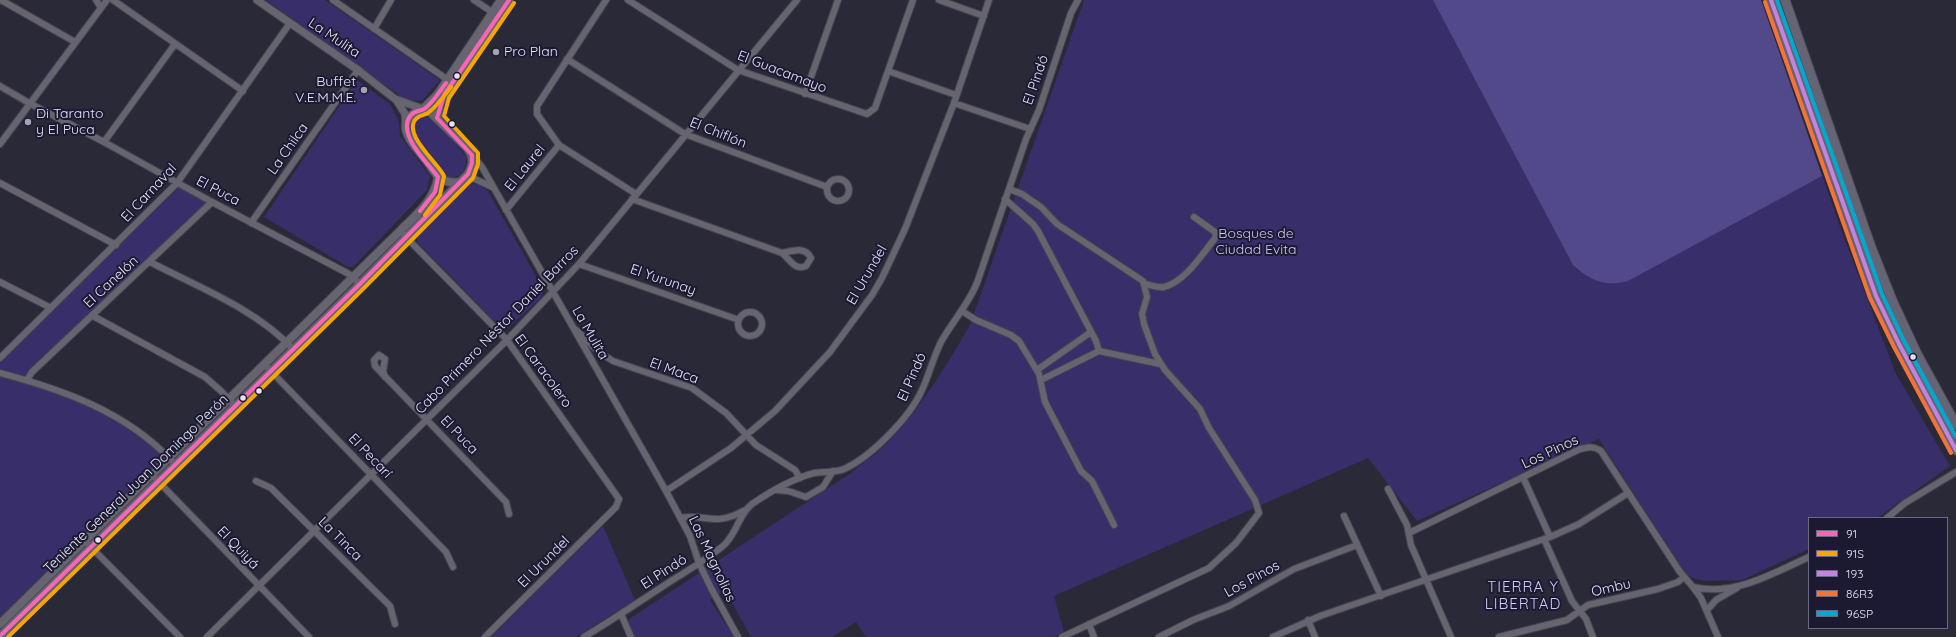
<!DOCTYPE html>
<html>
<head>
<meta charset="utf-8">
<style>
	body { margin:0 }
	#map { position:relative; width:1956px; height:637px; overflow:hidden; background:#2a2938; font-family:Quicksand,sans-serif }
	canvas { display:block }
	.legend { position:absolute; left:1808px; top:517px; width:140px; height:112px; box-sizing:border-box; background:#1c1933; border:1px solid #6c6a81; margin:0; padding:5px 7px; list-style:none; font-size:12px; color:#e3e3f5 }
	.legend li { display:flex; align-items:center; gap:8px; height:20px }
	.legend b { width:20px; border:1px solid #6c6a81 }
</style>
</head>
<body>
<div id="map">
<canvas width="1956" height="637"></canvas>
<ul class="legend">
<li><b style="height:5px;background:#fa66b7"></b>91</li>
<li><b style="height:5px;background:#f7a600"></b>91S</li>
<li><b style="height:5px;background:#c483df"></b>193</li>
<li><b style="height:5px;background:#f57335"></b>86R3</li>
<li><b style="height:5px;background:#00a9ce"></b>96SP</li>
</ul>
</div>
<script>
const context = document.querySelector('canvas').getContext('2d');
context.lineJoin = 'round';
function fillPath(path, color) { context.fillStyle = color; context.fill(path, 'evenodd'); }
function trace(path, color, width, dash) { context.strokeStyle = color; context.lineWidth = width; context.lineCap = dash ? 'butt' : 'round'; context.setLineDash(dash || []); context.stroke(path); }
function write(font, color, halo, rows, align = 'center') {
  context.font = font + ' Quicksand,sans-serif'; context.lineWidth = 4; context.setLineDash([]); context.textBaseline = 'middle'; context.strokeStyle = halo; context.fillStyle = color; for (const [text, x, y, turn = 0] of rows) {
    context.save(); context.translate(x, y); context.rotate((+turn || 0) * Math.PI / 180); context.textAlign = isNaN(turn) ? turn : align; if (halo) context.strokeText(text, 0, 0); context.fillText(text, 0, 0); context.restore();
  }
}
fillPath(new Path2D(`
	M266 0H325L440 80 422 101 406 100Z
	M1084 0H1761L1844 238 1896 374 1950 466 1877 518H1809V549L1742 580 1705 581 1692 578 1685 573 1599 439 1417 521 1368 458 1054 596 1064 632 1054 637H866L856 622 832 637H751L725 590 710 600 734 637H632L627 623 629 619 851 473C861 464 873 457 882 448 918 413 945 368 970 325Z
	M357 80 390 104 399 121 400 136 430 176 427 190 353 267H348L264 217Z
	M420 115 432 118 466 156C468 173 455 184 441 173L411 135C409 125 411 121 420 115Z
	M177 183 212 202 27 380 0 373V358Z
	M469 183C477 183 482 186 488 191L542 287 543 292 541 298 506 330 502 329 417 242V234L459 191Z
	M0 375 74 398 115 419 144 439 161 454 162 458 0 621Z
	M603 526 635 600 576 637H491Z`), '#382e69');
fillPath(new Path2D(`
	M1433 0H1761L1822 176 1628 281C1604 287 1591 281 1573 265Z`), '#514989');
const minor = new Path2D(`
	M1 0 75 42
	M96 0 101 8
	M113 0 243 91
	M333 0 448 80
	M474 0 492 12
	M606 0 537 106V114L559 145 636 194
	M628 0 738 70 867 114 875 108 913 0
	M939 0 984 16
	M374 29 391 0
	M567 59 685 134 827 187
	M888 71 956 95
	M0 86 29 103 104 142 212 202 349 274 360 284
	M805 94 838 0
	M954 103 1030 129
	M104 142 175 44
	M0 144 107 0
	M472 155 482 167 666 491 690 536 699 563 711 588 738 637
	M464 178 475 179 492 187
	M827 190a11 11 0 1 1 22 0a11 11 0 1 1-22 0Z
	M0 183 116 245
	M1009 189 1022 194 1041 207 1057 224 1143 281 1147 297 1142 314 1144 324 1155 354 1165 370 1200 409 1209 428 1255 500 1259 513 1236 543 1209 568 1062 637
	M632 199 782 253C790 259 794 271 806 266L811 258C805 246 792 251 782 253
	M1005 199 1033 224 1038 231 1096 341 1099 351
	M506 210 559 145
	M251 223 358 70
	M400 231 507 340 619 499 616 507 485 637
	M150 262C198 287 256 309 293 349
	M579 264 739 320
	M0 282 51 308
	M1145 284C1151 285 1158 288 1164 287 1186 281 1202 254 1216 237L1215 232 1194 217
	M962 311 976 320 1011 335 1019 341 1039 374 1045 402 1081 471 1092 481 1114 525
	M738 324a12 12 0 1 1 24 0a12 12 0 1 1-24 0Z
	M93 316 205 377 221 391 235 406
	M576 330 599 352 613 361 692 388 726 413 756 445 795 470 800 478
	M0 358 177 183 290 23
	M265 365 446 552 453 567
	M1037 370 1091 332
	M0 373C64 390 126 412 172 461
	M385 377 383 371 385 359 379 355 374 360 375 366 506 502 509 514
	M27 380 32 372 212 202
	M1041 380 1099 351 1160 364
	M152 475 309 637
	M1523 477 1550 537
	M256 481 271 488 390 606 395 624
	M1388 489 1407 525 1411 545 1451 637
	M776 490 788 491 806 497 823 487 833 471
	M666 491 731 448 775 411 830 352 872 295 882 278 905 229 954 103 989 0
	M1344 516 1381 596
	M680 518C705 513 715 527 743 511
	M1887 518 1905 503 1956 472
	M1409 533 1580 449C1588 447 1594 446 1601 451L1680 572 1693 587 1701 598 1718 637
	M1544 539 1572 601 1586 619 1593 637
	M88 544 180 637
	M1693 587C1734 597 1773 573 1809 557
	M1707 610 1716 600 1737 588
	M621 614 631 637
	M1308 620 1315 637
	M1089 624 1094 637
	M207 637 507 340 579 264 797 0
	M584 637C614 619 642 600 671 581 689 570 707 559 723 546 737 534 738 515 752 504 771 491 792 479 814 473 824 471 835 473 844 469 871 457 910 417 922 390 929 375 933 358 941 342 952 322 968 305 977 283L1026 139 1039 110 1071 13 1078 0
	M1159 637 1193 620 1229 606 1294 569 1357 545
	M1273 637 1320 616 1550 537 1579 524 1628 493
	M1499 637 1567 620 1588 605 1658 589 1678 582 1684 577`);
const tertiary = new Path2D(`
	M257 0 358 70 395 99 423 109
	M397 101 405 114 406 124`);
const secondary = new Path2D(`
	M423 109 438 94 501 0
	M437 118 440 104 444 95 509 0
	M0 624 400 231C416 215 435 200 438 177
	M0 636 360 284 468 174C473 165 474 158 468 149L430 112 423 109C390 121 412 143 426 160 430 165 434 173 439 177 445 182 453 183 460 182`);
const primary = new Path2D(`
	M1771 0 1876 296 1899 344 1956 450
	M1785 0 1871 247 1892 300 1917 354 1956 425`);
trace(minor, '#454552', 8);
trace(tertiary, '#454552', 9);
trace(secondary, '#454552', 10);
trace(primary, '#454552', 11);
trace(minor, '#65646f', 6);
trace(tertiary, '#65646f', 7);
trace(secondary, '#65646f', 8);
trace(primary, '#666474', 9);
trace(new Path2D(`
	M420 211 435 192 438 177C428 163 394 132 412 114 415 111 420 111 424 109 433 103 439 92 446 83
	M0 636 360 284 468 174 472 163V155L437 118 444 95 509 0`), '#fa66b7', 4);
trace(new Path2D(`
	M425 215 440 195 444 176C439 164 400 132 417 118 420 115 425 115 428 113 437 106 444 96 451 87
	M8 637 364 288 473 178 478 164V153L444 116 449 98 514 3`), '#f7a600', 4);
trace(new Path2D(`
	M1771 0 1876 296 1899 344 1956 450`), '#c483df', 4);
trace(new Path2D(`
	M1765 2 1870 298 1894 347 1951 453`), '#f57335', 4);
trace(new Path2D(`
	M1777 0 1882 294 1904 341 1956 437`), '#00a9ce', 4);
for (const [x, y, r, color] of [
	[496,52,4,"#a2a2b3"],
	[457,76,3.5,"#e3e3f5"],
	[364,90,4,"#a2a2b3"],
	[28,122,4,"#a2a2b3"],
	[452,124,3.5,"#e3e3f5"],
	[1913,357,3.5,"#e3e3f5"],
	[259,391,3.5,"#e3e3f5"],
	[243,398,3.5,"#e3e3f5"],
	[98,540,3.5,"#e3e3f5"]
]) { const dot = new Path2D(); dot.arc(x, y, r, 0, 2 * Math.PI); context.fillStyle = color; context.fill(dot); trace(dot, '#1c1933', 1.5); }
write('14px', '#e3e3f5', '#1c1933', [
	["La Mulita",334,38,34],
	["El Guacamayo",782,72,21],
	["El Pindó",1036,80,-71],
	["El Chiflón",718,133,22],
	["La Chilca",288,149,-55],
	["El Laurel",525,168,-51],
	["El Puca",218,191,28],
	["El Carnaval",149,193,-47],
	["El Urundel",867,275,-60],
	["El Yurunay",663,280,19],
	["El Canelón",111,282,-43],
	["Cabo Primero Néstor Daniel Barros",497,330,-46],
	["La Mulita",590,333,60],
	["El Caracolero",543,371,54],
	["El Maca",674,371,20],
	["El Pindó",912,377,-66],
	["El Puca",459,435,46],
	["Los Pinos",1550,452,-25],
	["El Pecarí",370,456,46],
	["Teniente General Juan Domingo Perón",136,484,-44],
	["La Tinca",340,539,45],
	["El Quiyá",238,548,46],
	["Las Magnolias",712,559,65],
	["El Urundel",544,562,-45],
	["El Pindó",664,572,-33],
	["Los Pinos",1252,579,-29],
	["Ombu",1611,588,-13]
]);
write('14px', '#e3e3f5', '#1c1933', [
	["Pro Plan",504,52],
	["Buffet",356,82,"right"],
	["V.E.M.M.E.",356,98,"right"],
	["Di Taranto",36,114],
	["y El Puca",36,130]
], 'left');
write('14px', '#cac8f1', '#1c1933', [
	["Bosques de",1256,234],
	["Ciudad Evita",1256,250]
]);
context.letterSpacing = '1px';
write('15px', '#cccbf6', '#1c1933', [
	["TIERRA Y",1523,587],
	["LIBERTAD",1523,604]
]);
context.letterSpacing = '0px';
</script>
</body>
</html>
